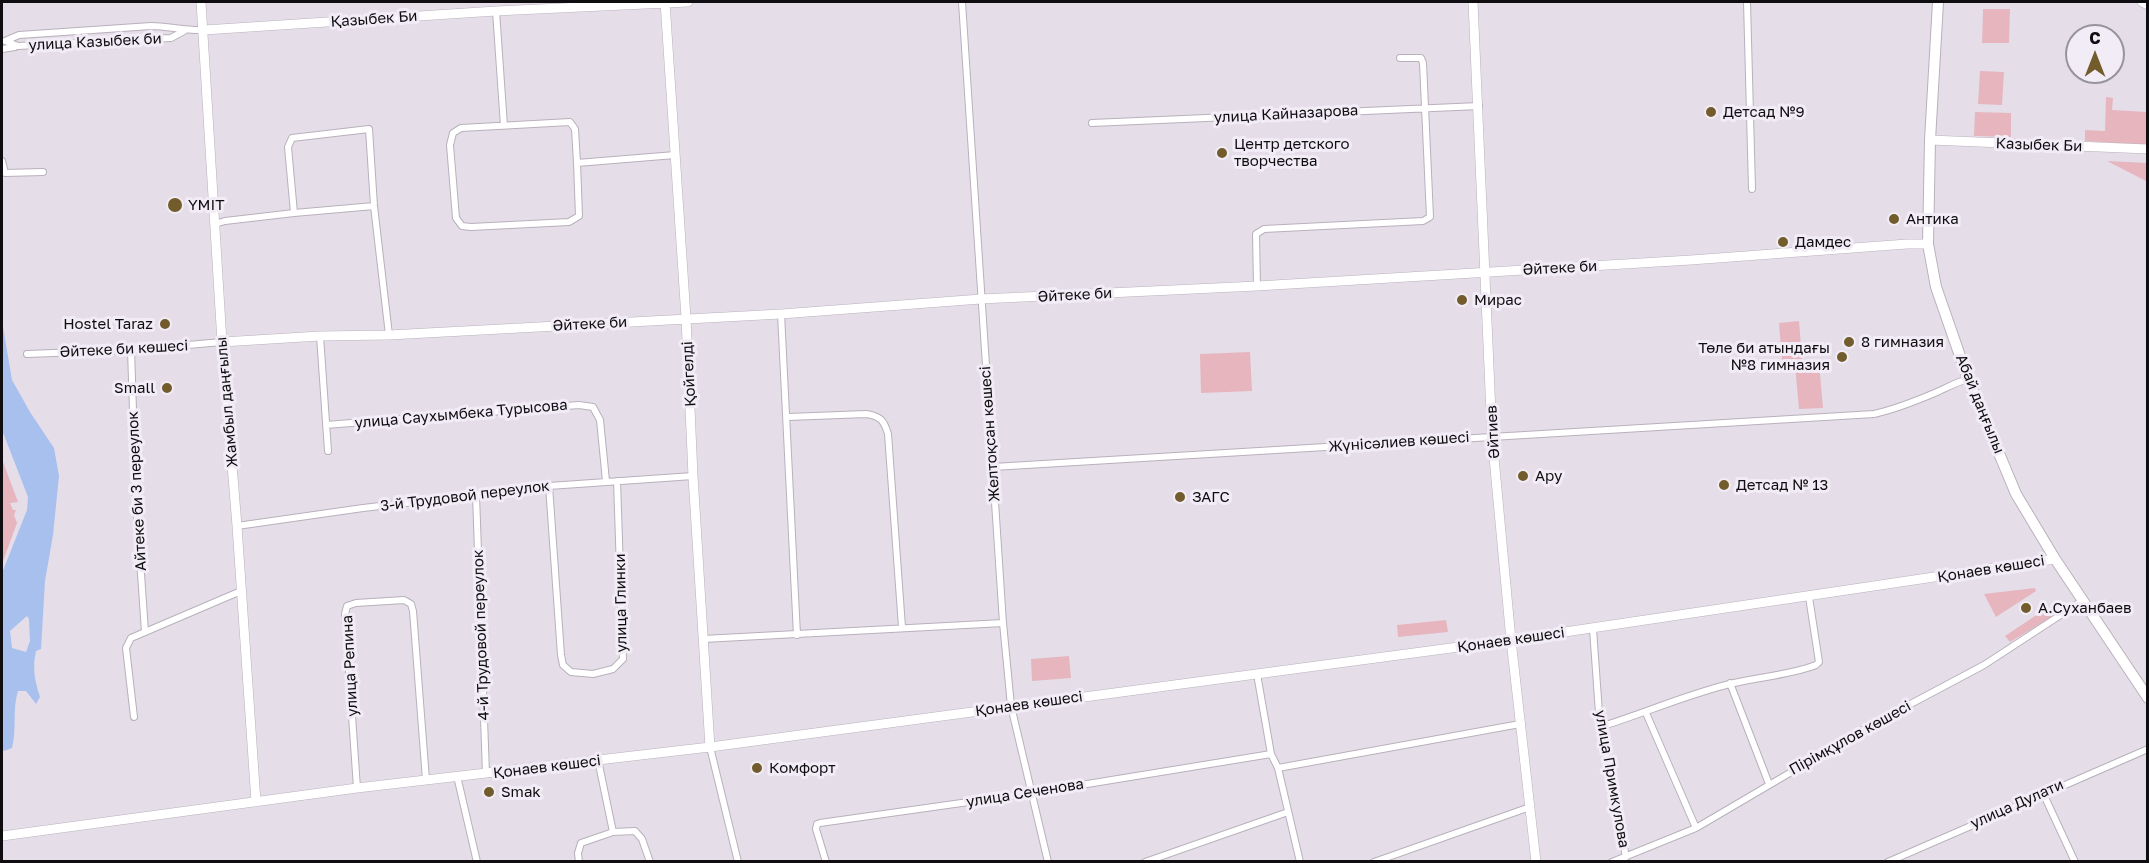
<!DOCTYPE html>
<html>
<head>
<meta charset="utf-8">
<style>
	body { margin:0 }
	#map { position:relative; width:2149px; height:863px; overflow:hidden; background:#e5dee9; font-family:"Golos Text",sans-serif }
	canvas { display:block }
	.frame { position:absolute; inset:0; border:3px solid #0f0d10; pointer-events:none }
	.north { position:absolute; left:2065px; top:24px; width:60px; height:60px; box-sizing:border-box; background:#f2ecf6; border:2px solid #97939a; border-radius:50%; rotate:0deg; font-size:16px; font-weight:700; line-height:24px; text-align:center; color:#0f0d10 }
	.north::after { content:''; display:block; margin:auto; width:21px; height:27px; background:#735c2c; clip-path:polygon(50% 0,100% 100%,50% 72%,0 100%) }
</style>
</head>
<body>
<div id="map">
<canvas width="2149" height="863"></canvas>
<div class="frame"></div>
<div class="north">С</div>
</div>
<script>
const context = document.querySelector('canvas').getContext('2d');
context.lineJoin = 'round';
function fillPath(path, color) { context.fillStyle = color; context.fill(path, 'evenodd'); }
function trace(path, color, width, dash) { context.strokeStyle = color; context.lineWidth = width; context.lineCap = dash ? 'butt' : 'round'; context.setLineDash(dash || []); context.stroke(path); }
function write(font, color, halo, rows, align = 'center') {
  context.font = font + ' "Golos Text",sans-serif'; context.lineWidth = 6; context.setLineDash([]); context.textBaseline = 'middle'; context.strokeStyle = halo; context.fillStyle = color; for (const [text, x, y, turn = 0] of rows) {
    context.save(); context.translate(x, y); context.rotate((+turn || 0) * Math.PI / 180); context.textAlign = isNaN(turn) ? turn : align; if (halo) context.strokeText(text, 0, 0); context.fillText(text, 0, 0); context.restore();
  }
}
fillPath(new Path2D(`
	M1983 9H2010L2009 43H1982Z
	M1980 71 2004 72 2002 105 1978 104Z
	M2106 97 2113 98 2112 110 2147 112V111V145L2085 141V130L2105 131Z
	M1975 112 2011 113V137L1974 136Z
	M2107 161 2147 163V182L2146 181Z
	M1799 321 1802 359 1782 360 1779 323Z
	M1250 352 1252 391 1201 393 1200 354Z
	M1819 363 1823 408 1799 409 1795 365Z
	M2 459 18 502 10 503 13 510H16L14 515 17 523 2 564Z
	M2035 588 2036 591 1996 617 1984 594Z
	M2047 608 2053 616 2010 642 2005 636Z
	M1446 620 1448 632 1398 637 1397 625Z
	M1069 656 1071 678 1032 681 1031 659Z`), '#e6b5be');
fillPath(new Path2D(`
	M2 321 12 380 30 412 54 448 59 476 53 535 45 581 41 649 36 651C32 668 35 681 40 697L36 704 26 691H18C12 710 17 729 12 748L4 751 2 749V573L27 510 28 497 2 430ZM27 616 29 619 30 641 26 652 12 648 10 631Z`), '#a8c0ed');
const street = new Path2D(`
	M962 2 1003 623 1011 706 1048 862
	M1747 2 1752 189
	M496 11 504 126
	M5 41 19 35 151 26C169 26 185 31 204 30
	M5 41 18 46 171 38 184 31
	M2 49 15 47
	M1092 123 1479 106
	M2 161 5 173 43 172
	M577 163 579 216 569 222 471 227 462 226 456 218 450 145 453 133 461 128 570 122 575 129 577 163 675 155
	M294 213 288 147 292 138 369 129 374 206 389 335
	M215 224 225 221 294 213 374 206
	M1257 286 1256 234 1264 229 1423 221 1430 217 1423 63 1421 58H1400
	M781 314 797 635
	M320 336 328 451
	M131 350 136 501 145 632
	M27 354 131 350 222 342
	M788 417 866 414C880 416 884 420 888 434L902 627
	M326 425 579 405 593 407 600 420 606 481
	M993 467 1874 414C1896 409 1916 401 1937 392 1948 387 1957 382 1968 379
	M549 486 561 655 563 665 571 672 593 674 613 669 623 659 617 481
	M476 495 486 774
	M237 526 363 508 549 486 693 476
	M1593 629 1600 727 1626 857
	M703 639 1003 623
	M1257 674 1271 754 1278 768 1300 862
	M1730 683 1769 784
	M1646 713 1696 828
	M134 717 126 648 131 638 241 591
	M1600 727C1642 714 1683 696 1726 685 1756 677 1787 676 1816 665L1819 662 1809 597
	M710 747 738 862
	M598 760 613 832
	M1278 768 1520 724
	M457 776 477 862
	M357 788 345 614 347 606 356 603 404 600 411 604 413 611 426 780
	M2043 793 2075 862
	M579 862 578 853 581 843 613 832 635 831 642 839 650 862
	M826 862 816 829 817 824 820 823 1032 793 1271 754
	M1145 862 1288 812
	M1374 862 1530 807
	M1612 862 1696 828 1873 724 1984 665 2082 601
	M1888 862 2148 749`);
const secondary = new Path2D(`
	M201 2 222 342 237 526 256 802
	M665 2 686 318 693 476 710 747
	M1473 2 1492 436 1511 640 1536 862
	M2142 2 2148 5
	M204 30 496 11 688 2
	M1930 140 2148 149
	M222 342 320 336 389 335 781 314 981 299 1257 286 1691 260 1907 244H1928
	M2 836 357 788 710 747 1511 640 2055 559`);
const primary = new Path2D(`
	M1938 2 1930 140 1928 244 1936 287 1968 379 2016 494 2055 559 2148 698`);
trace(street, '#b8b1bb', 8);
trace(secondary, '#b8b1bb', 10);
trace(primary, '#b8b1bb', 12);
trace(street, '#fff', 6);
trace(secondary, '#fff', 9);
trace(primary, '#fff', 10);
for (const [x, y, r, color] of [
	[1711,112,6,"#735c2c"],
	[1222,153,6,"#735c2c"],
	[175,205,8,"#735c2c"],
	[1894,219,6,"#735c2c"],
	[1783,242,6,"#735c2c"],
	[1462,300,6,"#735c2c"],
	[165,324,6,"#735c2c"],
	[1849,342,6,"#735c2c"],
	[1842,357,6,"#735c2c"],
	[167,388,6,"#735c2c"],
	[1523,476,6,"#735c2c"],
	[1724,485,6,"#735c2c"],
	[1180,497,6,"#735c2c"],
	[2026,608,6,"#735c2c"],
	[757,768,6,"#735c2c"],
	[489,792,6,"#735c2c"]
]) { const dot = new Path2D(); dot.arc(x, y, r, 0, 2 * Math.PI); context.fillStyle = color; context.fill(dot); trace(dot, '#f2ecf6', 2); }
write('15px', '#0f0d10', '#f2ecf6', [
	["Қазыбек Би",374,19,-4],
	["улица Казыбек би",95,42,-3],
	["улица Кайназарова",1286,114,-3],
	["Казыбек Би",2039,145,2],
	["Әйтеке би",1560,268,-3],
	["Әйтеке би",1075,295,-3],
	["Әйтеке би",590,324,-3],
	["Әйтеке би көшесі",124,349,-3],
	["Қойгелді",689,374,-93],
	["Жамбыл даңғылы",227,402,-95],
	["Абай даңғылы",1980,404,68],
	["улица Саухымбека Турысова",461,414,-5],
	["Әйтиев",1493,432,-93],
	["Желтоқсан көшесі",990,434,-94],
	["Жүнісәлиев көшесі",1399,442,-4],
	["Айтеке би 3 переулок",137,491,-93],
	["3-й Трудовой переулок",465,496,-7],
	["Қонаев көшесі",1991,569,-9],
	["улица Глинки",621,603,-91],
	["4-й Трудовой переулок",481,635,-92],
	["Қонаев көшесі",1511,640,-8],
	["улица Репина",350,666,-93],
	["Қонаев көшесі",1029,704,-8],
	["Пірімқұлов көшесі",1850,738,-29],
	["Қонаев көшесі",547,767,-7],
	["улица Примкулова",1612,779,80],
	["улица Сеченова",1025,793,-9],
	["улица Дулати",2017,804,-24]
]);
write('15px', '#0f0d10', '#f2ecf6', [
	["Детсад №9",1723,112],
	["Центр детского",1234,144],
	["творчества",1234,161],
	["YMIT",188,205],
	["Антика",1906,219],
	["Дамдес",1795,242],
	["Мирас",1474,300],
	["Hostel Taraz",153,324,"right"],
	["8 гимназия",1861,342],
	["Төле би атындағы",1830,348,"right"],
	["№8 гимназия",1830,365,"right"],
	["Small",155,388,"right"],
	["Ару",1535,476],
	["Детсад № 13",1736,485],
	["ЗАГС",1192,497],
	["А.Суханбаев",2038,608],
	["Комфорт",769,768],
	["Smak",501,792]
], 'left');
</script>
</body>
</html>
